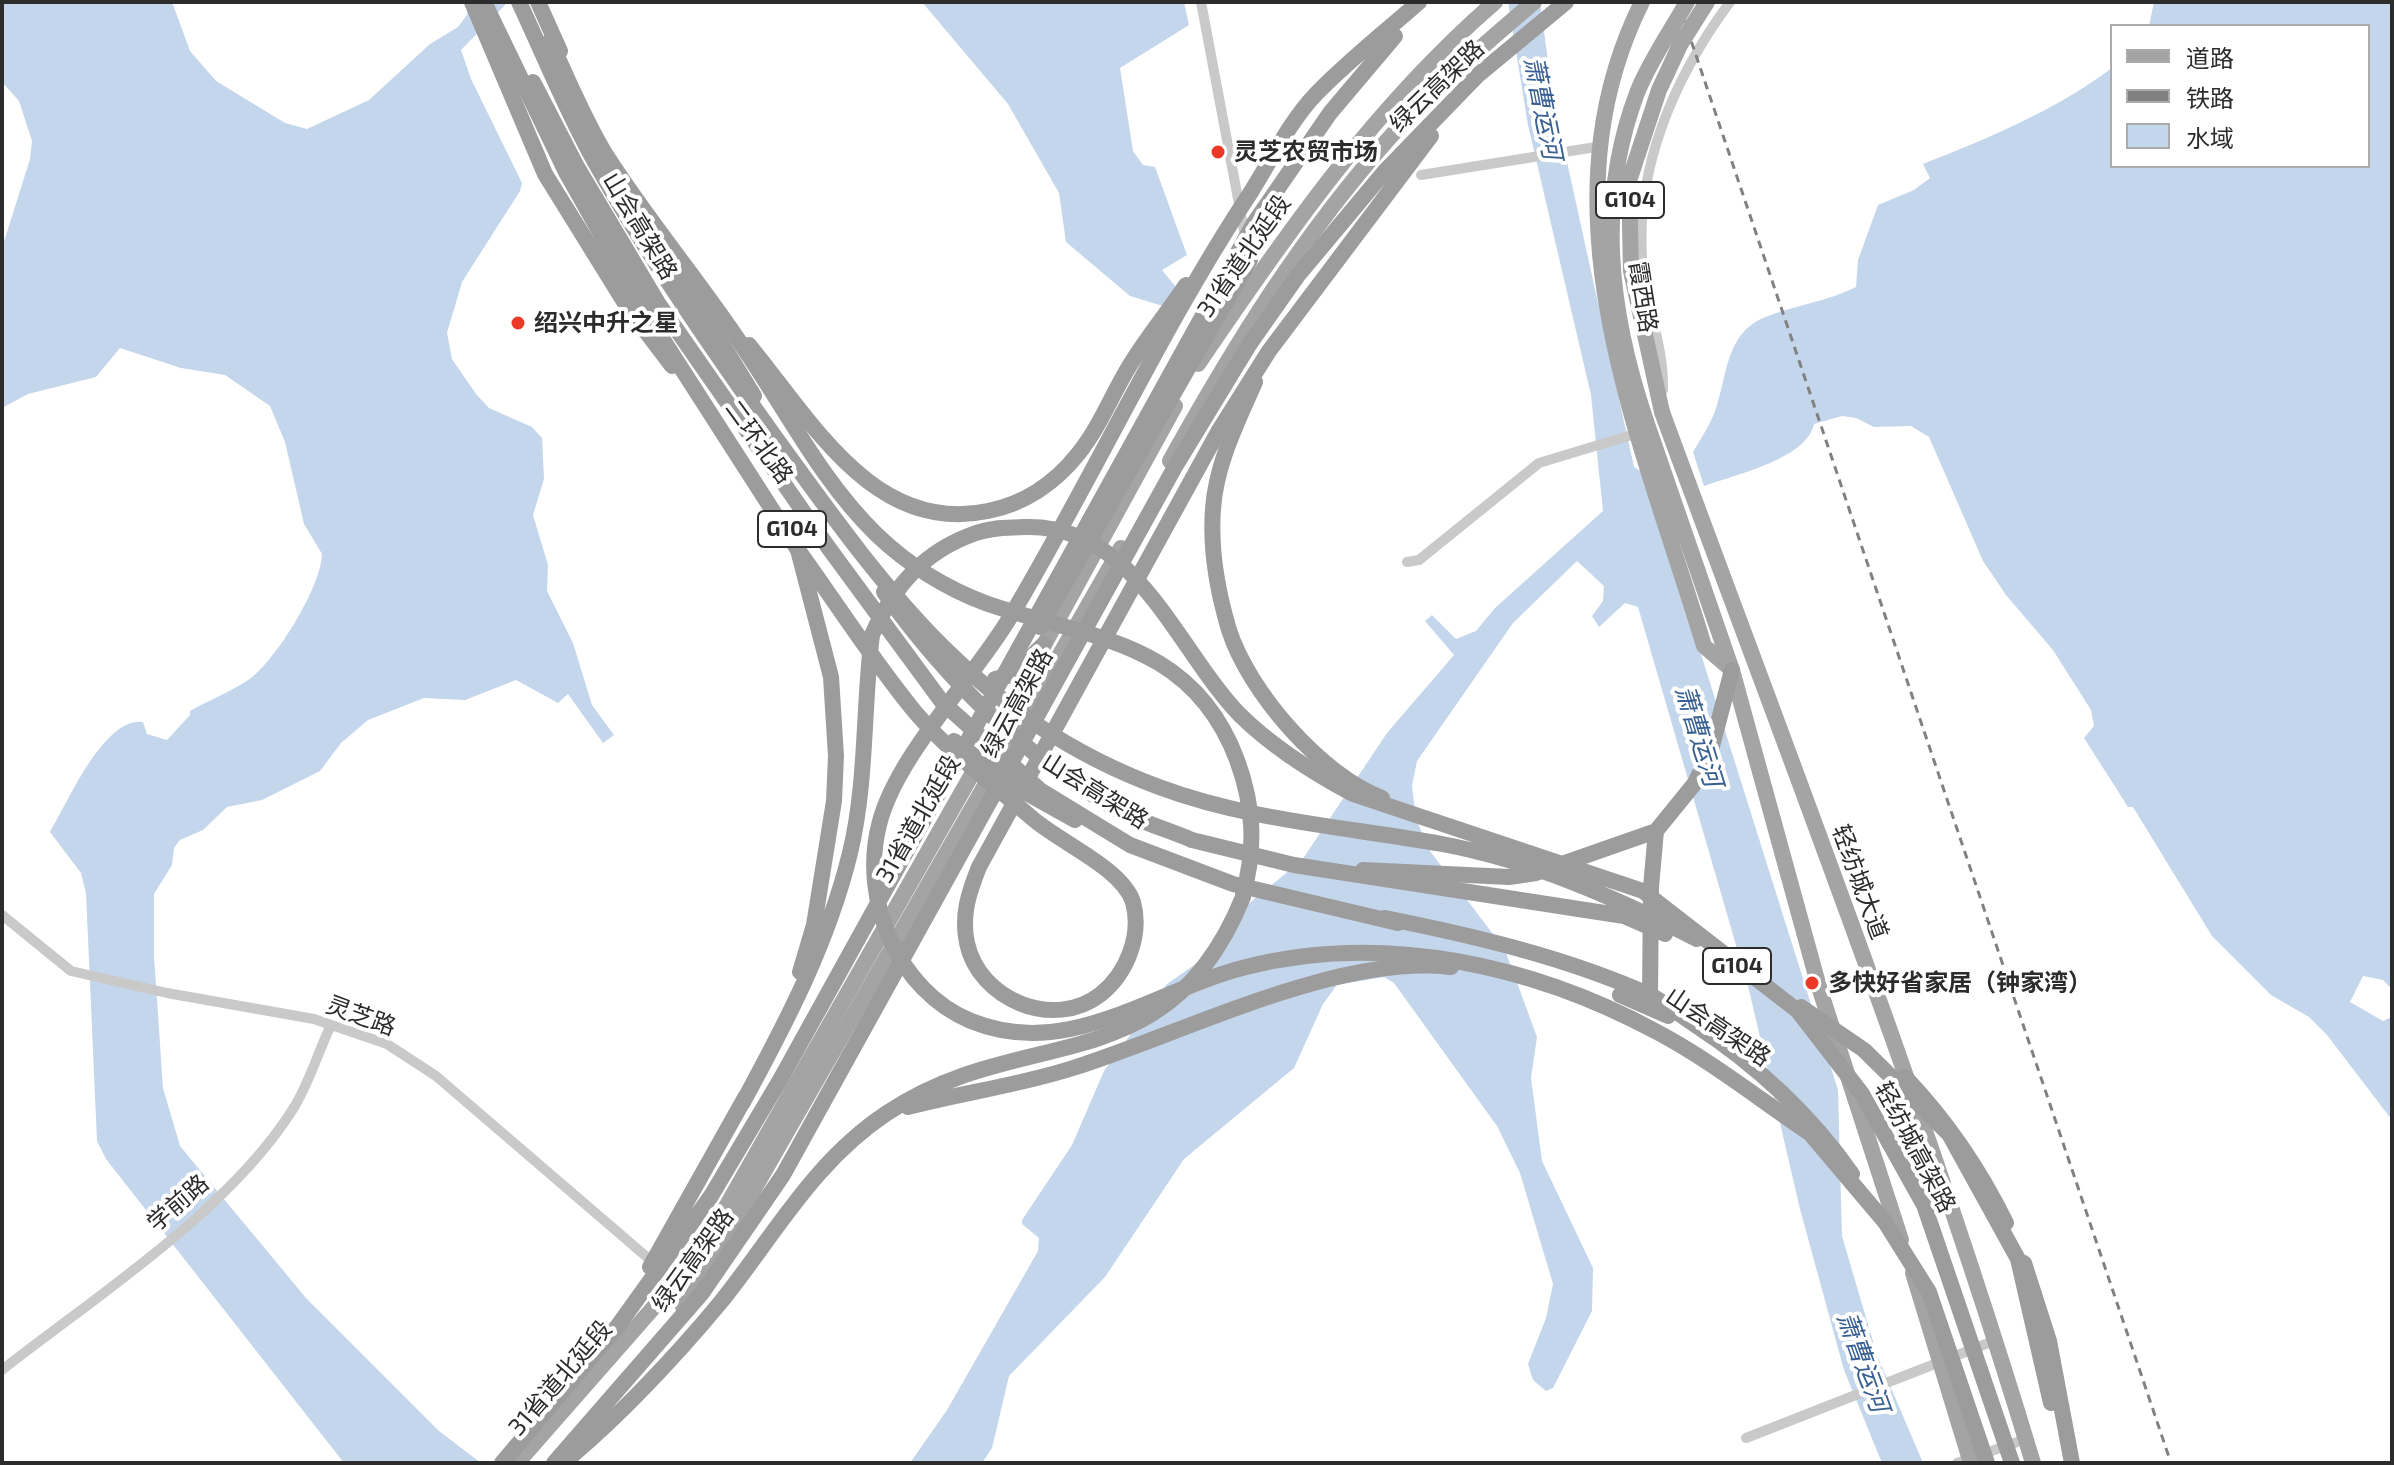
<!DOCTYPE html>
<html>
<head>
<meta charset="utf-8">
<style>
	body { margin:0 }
	#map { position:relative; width:2394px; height:1465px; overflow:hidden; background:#fff; font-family:"Exo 2","Noto Sans SC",sans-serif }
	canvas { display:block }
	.frame { position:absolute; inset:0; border:4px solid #2c2c2c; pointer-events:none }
	.legend { position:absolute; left:2110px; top:24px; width:260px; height:144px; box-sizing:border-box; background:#fff; border:2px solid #ababab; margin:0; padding:10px 14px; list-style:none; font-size:24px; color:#2c2c2c }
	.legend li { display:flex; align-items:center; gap:16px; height:40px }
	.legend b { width:40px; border:2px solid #ababab }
</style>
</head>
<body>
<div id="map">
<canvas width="2394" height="1465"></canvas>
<div class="frame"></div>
<ul class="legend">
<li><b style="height:10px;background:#a4a4a4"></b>道路</li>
<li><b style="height:10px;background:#818181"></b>铁路</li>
<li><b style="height:22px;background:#c4d6ec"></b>水域</li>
</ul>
</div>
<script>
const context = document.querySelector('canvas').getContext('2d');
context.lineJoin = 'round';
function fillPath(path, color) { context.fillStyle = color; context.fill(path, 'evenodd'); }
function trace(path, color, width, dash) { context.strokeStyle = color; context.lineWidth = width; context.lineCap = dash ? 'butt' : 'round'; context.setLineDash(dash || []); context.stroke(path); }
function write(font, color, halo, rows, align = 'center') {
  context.font = font + ' "Exo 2","Noto Sans SC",sans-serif'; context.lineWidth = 8; context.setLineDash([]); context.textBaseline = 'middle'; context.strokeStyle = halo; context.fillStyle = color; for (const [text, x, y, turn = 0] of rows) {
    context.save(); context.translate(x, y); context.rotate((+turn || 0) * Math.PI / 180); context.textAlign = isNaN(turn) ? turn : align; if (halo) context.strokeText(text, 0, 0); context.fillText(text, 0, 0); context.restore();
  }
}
fillPath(new Path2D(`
	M2 2H172L190 51 216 81 285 123 307 129 369 100 430 44 458 27 467 15 469 2H508L461 50 471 79 522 183 520 191 462 282 447 333 452 359 476 394 489 408 532 427 542 438 544 479 533 515 548 565 547 591 573 643 592 705 614 735 603 743 568 694 558 703 516 680 465 700 424 698 368 720 341 743 320 771 262 800 227 807 203 830 180 840 174 848 172 865 154 894V956L163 1088 180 1146 306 1298 439 1431 481 1463H344L106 1159 97 1141 86 893 81 873 50 832C67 804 104 716 143 722L147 734 167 740 190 715V711C209 700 233 691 251 678 277 658 321 587 322 554L304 524 285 442 270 406 225 375 181 368 120 348 96 377 28 394 2 408V248L30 159 32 141 19 101 2 82Z
	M922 2H1184L1189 25 1120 68 1133 151 1143 165 1155 167 1187 255 1162 270 1185 298 1176 310 1130 296 1066 242 1059 193 1008 104Z
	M1508 2H1540L1553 98 1634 467 1644 473 1838 1090 1842 1236 1877 1355 1923 1463H1882L1844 1370 1800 1209 1749 990 1638 607 1625 603 1599 627 1592 616 1603 601 1604 586 1577 561 1513 623 1417 761 1412 786 1416 819 1430 851 1505 950 1537 1037 1531 1078 1542 1161 1593 1268 1592 1311 1553 1388 1546 1391 1533 1380 1528 1364 1546 1318 1553 1284 1520 1173 1497 1126 1394 983 1384 977 1337 985 1323 1004 1294 1068 1184 1159 1105 1277 1009 1376 992 1448 982 1463H910L947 1410 1038 1251 1039 1238 1022 1224V1220L1072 1145 1104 1071 1167 984 1207 956 1235 915 1302 860 1387 733 1454 655 1425 621 1432 615 1456 639 1476 631 1495 608 1603 511 1591 395 1528 125Z
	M2154 2H2392V989L2383 980 2363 976 2350 1002 2383 1021 2392 1017V1120L2327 1035 2309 1017 2271 995 2212 936 2133 807H2128L2084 738 2094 726 2091 710 2053 650 2006 595 1983 561 1929 437 1911 426 1874 427 1856 418 1842 416 1814 424C1807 459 1734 475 1704 486L1693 452C1701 438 1711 424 1716 408 1727 376 1726 334 1763 318 1794 305 1827 302 1856 287L1858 260 1878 205 1914 190 1930 178 1923 164C1989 138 2056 110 2112 68V166H2368V26H2149Z`), '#c4d6ec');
trace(new Path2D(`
	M1201 2 1245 236
	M1421 175 1602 146
	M1663 390C1664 348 1648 310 1643 269 1633 172 1673 79 1730 2
	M1407 562 1419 560 1539 463 1638 433
	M2 915 71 971 167 993 314 1019 387 1044 436 1076 691 1295
	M2 1370C96 1296 229 1211 293 1109 309 1084 318 1052 331 1025
	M1746 1438 1996 1340
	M1957 1463 2026 1439`), '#c9c9c9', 10);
trace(new Path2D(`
	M1642 2C1537 213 1642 439 1704 646L1732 670
	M1198 364C1286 234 1375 106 1495 2
	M1662 412C1790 760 1926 1107 2033 1463
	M1646 421 1732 670 1819 987 1901 1240
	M1170 461C1234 346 1303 234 1392 135 1435 87 1484 44 1534 2
	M1913 1273 1971 1463
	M683 1307 710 1266 1121 548
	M517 1463 697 1258 1000 725 1175 406`), '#a4a4a4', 16);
trace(new Path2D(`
	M472 2 545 174 628 308 672 366
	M538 2 560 51
	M657 238 754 396
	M749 345C811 420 874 535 988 511 1024 504 1055 483 1078 454 1100 427 1112 394 1130 365 1147 337 1168 312 1186 285
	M1255 382C1237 423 1216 464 1213 509 1210 548 1218 593 1229 630 1249 692 1321 775 1382 798
	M884 592C945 677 1022 754 1113 807 1137 821 1166 829 1192 840
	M1040 627 1250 260
	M995 679 1012 675 1044 644
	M954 741 1014 786 1075 820
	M1363 870 1509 877 1536 873 1656 831 1695 783 1711 750 1732 670
	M1385 918C1475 936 1564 957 1648 994 1664 1002 1679 1014 1694 1024 1757 1065 1809 1113 1852 1174
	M1620 995 1668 1016
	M1650 995 1651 887 1656 831
	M1905 1077C1948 1122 1979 1168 2006 1223
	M908 1107C962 1093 1020 1085 1073 1068 1184 1033 1336 954 1451 967
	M2024 1263 2049 1341 2072 1463
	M502 1463 617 1327
	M563 1463C616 1420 676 1356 720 1303 774 1236 813 1162 887 1113 1024 1021 1166 1087 1243 897`), '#9c9c9c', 16);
trace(new Path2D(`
	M1678 2 2171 1463`), '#818181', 3, [8, 6]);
trace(new Path2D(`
	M1662 412 1631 271 1629 181 1659 90 1680 45 1707 2
	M1646 421C1609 312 1596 202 1637 93 1649 62 1671 31 1687 2`), '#a4a4a4', 16);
trace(new Path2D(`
	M484 2 566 172 642 307 798 550 831 677 836 756 834 801 814 925 800 972
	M519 2C544 55 566 111 595 162 649 258 711 347 775 437 885 589 976 719 1159 787 1250 821 1348 827 1442 844 1533 861 1616 898 1697 939
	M1419 2C1385 32 1348 61 1316 94 1290 121 1271 160 1251 192 1161 328 1093 479 1009 619 972 680 895 758 879 825 860 900 898 991 971 1021 1069 1061 1154 990 1246 967 1385 932 1533 965 1657 1032 1710 1060 1759 1099 1808 1132
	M550 41C568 79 584 119 606 155 648 221 700 282 743 347 785 408 822 482 876 534 907 564 947 589 988 604 1090 639 1192 640 1237 760 1254 806 1256 848 1243 895
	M533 82 576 165 658 303 828 547 942 702 1040 790 1130 845 1233 884 1398 923
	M798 550C837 604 873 661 915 712 949 752 993 784 1032 818 1059 842 1122 868 1133 902 1142 935 1127 973 1101 994 1054 1031 979 1000 967 943 961 915 969 892 979 867L1218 432 1269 351 1431 136
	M1192 840 1294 865 1624 916 1665 934
	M1801 1007 1864 1050 1949 1134 2018 1259 2051 1403
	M742 1104C786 1023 828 943 850 853 867 783 863 707 872 635 894 586 924 551 976 533 992 527 1008 528 1024 527 1135 523 1175 647 1239 714 1272 747 1312 772 1353 794L1643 891 1798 1011 1862 1094 1924 1205 2012 1463
	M1803 1125 1885 1222 1929 1292 1987 1463
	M650 1267 746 1096
	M617 1327 711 1196 780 1080 1254 223 1330 113 1395 36
	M554 1463 702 1293 783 1175 1176 465 1249 345 1299 274 1386 170 1478 75 1566 2`), '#9c9c9c', 16);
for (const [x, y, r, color] of [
	[1218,152,8,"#ec3826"],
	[518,323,8,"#ec3826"],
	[1812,983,8,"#ec3826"]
]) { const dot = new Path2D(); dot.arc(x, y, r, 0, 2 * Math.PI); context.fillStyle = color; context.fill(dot); trace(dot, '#fff', 3); }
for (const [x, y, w] of [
	[1630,200,68],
	[792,529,68],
	[1737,966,68]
]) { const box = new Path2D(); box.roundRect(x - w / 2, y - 18, w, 36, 6); context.fillStyle = '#fff'; context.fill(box); trace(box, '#2c2c2c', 2); }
write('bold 22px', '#2c2c2c', null, [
	["G104",1630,200],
	["G104",792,529],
	["G104",1737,966]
]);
write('24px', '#2c2c2c', '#fff', [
	["绿云高架路",1437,86,-44],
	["山会高架路",640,226,59],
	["31省道北延段",1244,256,-55],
	["霞西路",1643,297,81],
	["二环北路",759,442,54],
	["绿云高架路",1017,703,-61],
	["山会高架路",1095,791,32],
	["31省道北延段",918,819,-60],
	["轻纺城大道",1860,882,70],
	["灵芝路",361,1016,20],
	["山会高架路",1718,1027,34],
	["轻纺城高架路",1915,1147,62],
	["学前路",178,1203,-41],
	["绿云高架路",693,1260,-54],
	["31省道北延段",560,1378,-49]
]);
write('bold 24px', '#2c2c2c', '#fff', [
	["灵芝农贸市场",1234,152],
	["绍兴中升之星",534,323],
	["多快好省家居（钟家湾）",1828,983]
], 'left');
write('italic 26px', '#386091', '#fff', [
	["萧曹运河",1543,108,79],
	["萧曹运河",1699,736,73],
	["萧曹运河",1863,1362,70]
]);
</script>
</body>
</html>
